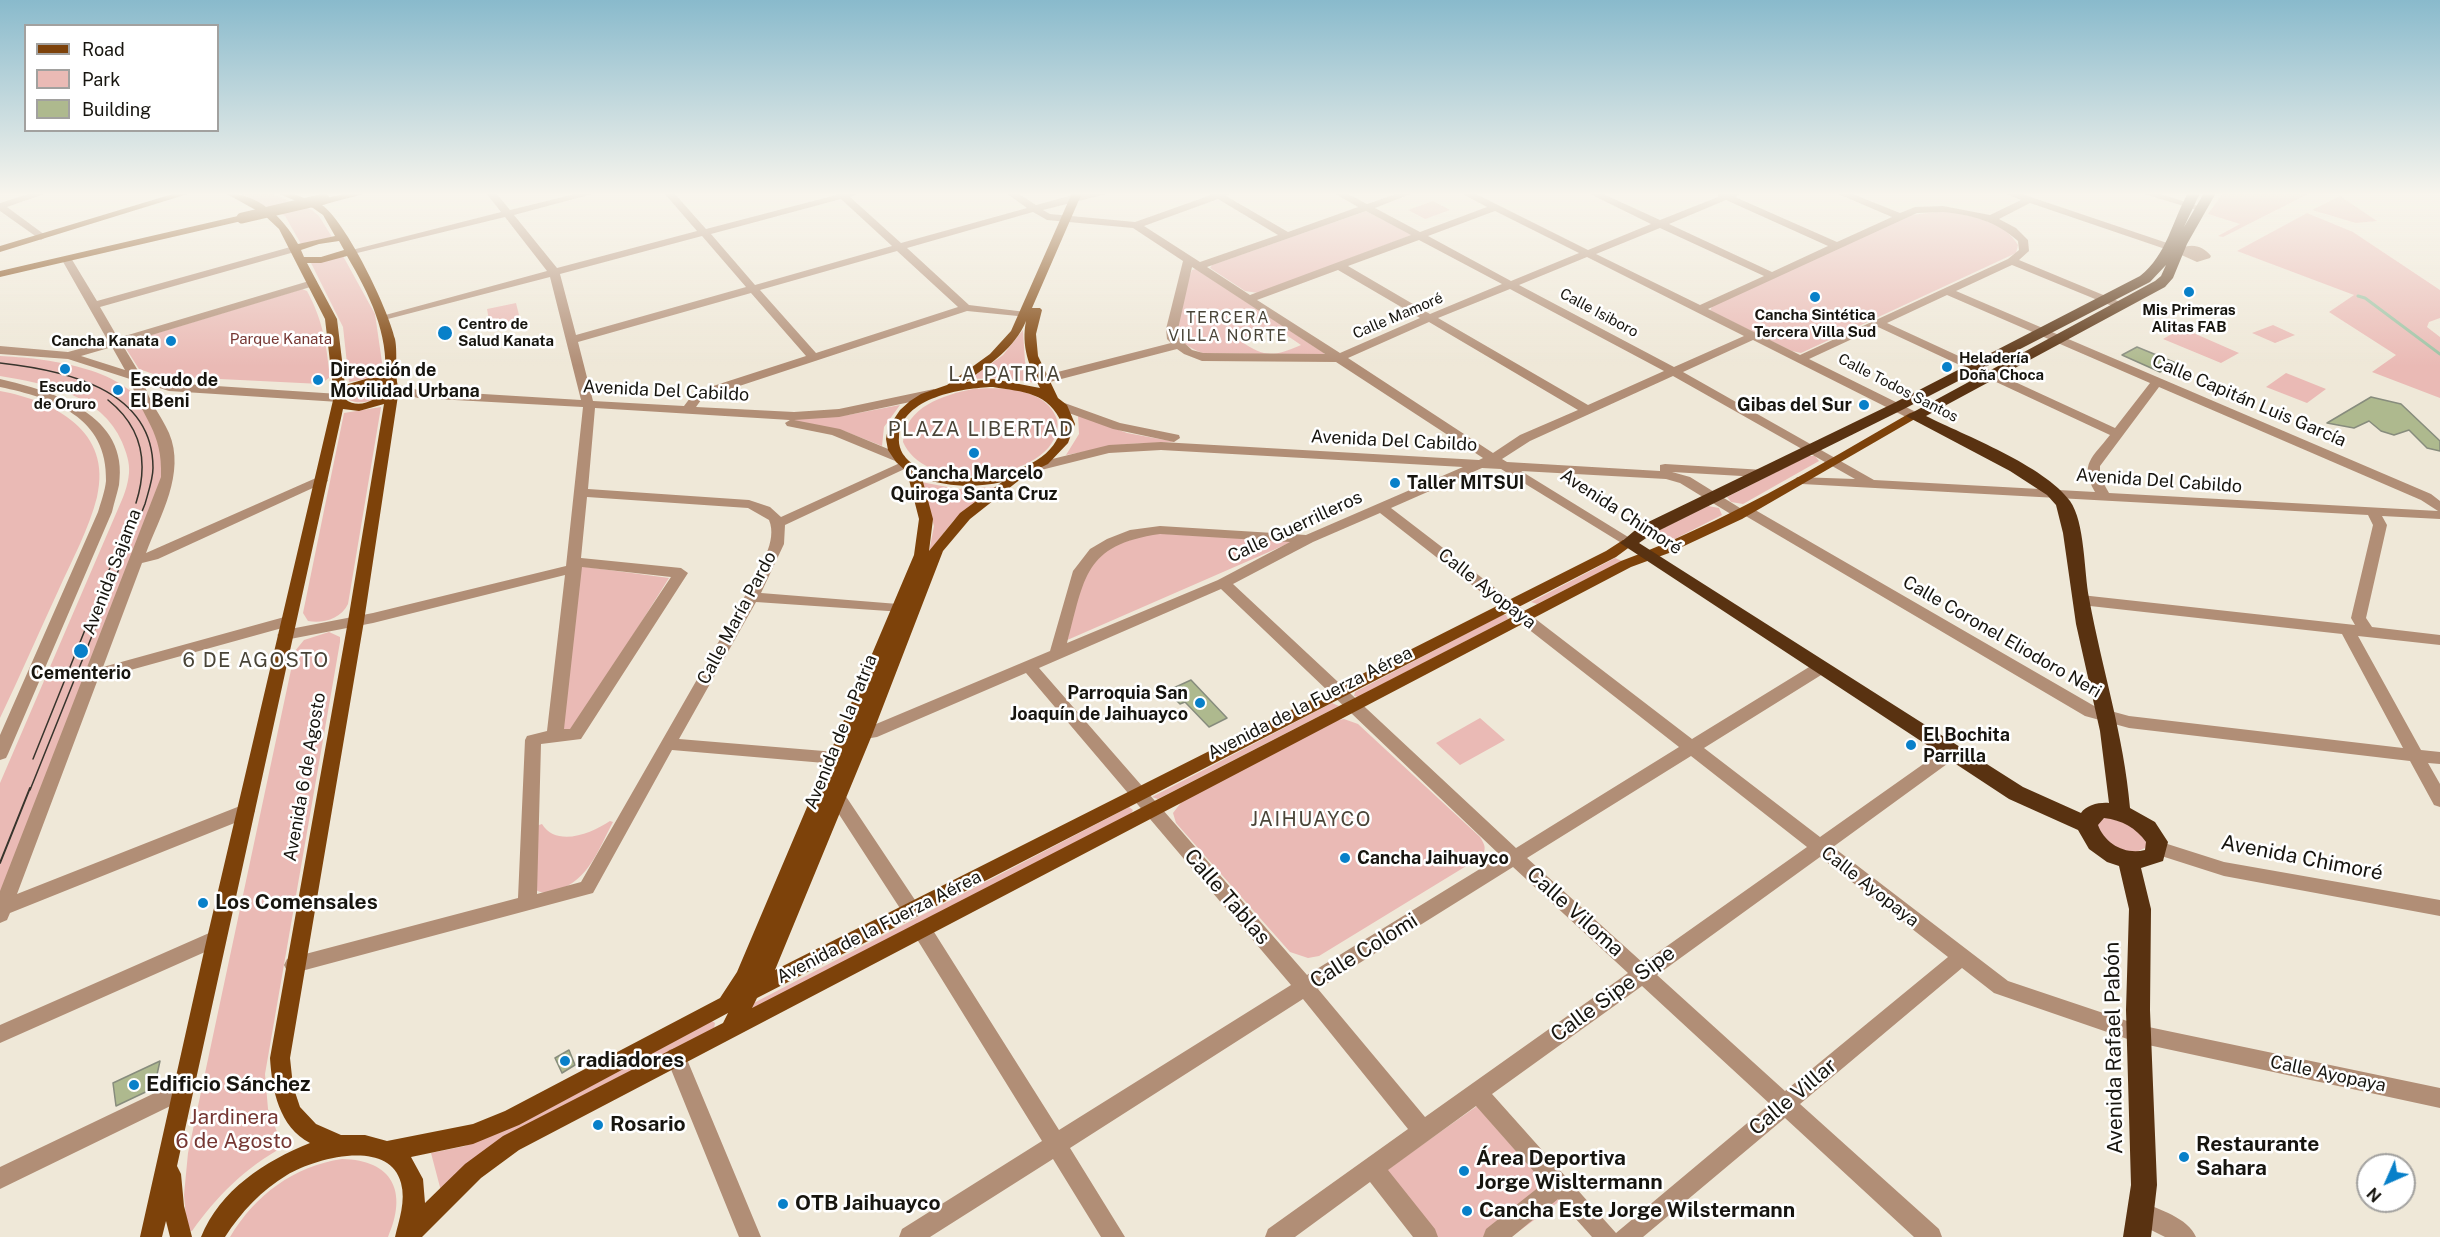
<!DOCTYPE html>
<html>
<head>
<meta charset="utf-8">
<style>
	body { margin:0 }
	#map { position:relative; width:2440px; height:1237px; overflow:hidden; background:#efe8d8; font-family:"Public Sans",sans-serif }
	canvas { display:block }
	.legend { position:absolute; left:24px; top:24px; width:195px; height:108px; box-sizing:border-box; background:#fff; border:2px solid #a2a19f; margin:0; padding:8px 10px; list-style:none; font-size:18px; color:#17150f }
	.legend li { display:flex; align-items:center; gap:12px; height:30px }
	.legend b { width:30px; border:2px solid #a2a19f }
	.north { position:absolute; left:2356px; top:1153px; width:60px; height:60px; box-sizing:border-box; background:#fff; border:2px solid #a2a19f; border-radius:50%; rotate:225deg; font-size:16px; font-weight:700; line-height:24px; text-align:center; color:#17150f }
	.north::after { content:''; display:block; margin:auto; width:21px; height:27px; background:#0880c9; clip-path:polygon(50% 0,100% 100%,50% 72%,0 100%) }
</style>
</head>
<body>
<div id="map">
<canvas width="2440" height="1237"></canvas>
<ul class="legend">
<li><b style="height:8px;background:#7d420a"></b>Road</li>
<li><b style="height:16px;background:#eabab5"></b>Park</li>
<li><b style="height:16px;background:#aeb98e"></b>Building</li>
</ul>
<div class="north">N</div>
</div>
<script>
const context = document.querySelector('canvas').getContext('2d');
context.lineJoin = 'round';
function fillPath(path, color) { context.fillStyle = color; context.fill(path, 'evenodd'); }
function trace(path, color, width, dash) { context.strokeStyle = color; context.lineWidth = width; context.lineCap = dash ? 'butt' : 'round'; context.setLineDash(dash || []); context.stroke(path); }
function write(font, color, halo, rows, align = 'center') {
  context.font = font + ' "Public Sans",sans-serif'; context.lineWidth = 5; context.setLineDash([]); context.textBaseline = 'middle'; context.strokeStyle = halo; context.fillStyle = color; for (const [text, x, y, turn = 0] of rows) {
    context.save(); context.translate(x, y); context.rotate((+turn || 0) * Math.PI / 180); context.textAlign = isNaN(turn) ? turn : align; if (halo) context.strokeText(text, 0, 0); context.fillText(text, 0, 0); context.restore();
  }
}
fillPath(new Path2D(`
	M239 193H270L312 210 319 216 332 237 301 244 285 216Z
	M2223 193H2310L2223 237 2218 236 2240 224 2208 214Z
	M2340 196 2377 221 2356 223 2312 210Z
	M1433 201 1450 210 1425 219 1408 210Z
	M1366 211 1412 235 1258 293 1245 291 1210 268 1212 265Z
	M1945 211C1971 216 2003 220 2018 245L2016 253 1801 353 1792 351 1710 311 1712 306 1911 215Z
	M2307 213 2353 232 2440 290V318L2429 322 2427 327 2440 337V398L2372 372 2396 355 2329 312 2354 295 2237 251Z
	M343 256 375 314 384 376 349 382 343 327 311 263Z
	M1196 269 1324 353V355L1202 353C1194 349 1182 345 1179 336 1174 322 1186 284 1192 270ZM1273 326 1301 345C1273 357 1265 358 1239 340Z
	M302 289 307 291C323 321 326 342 330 377L321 384 159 376 139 369 125 347 131 341Z
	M516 303 520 319 490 326 487 309Z
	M2273 325 2295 335 2275 343 2252 333Z
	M2182 328 2239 353 2221 363 2163 339Z
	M1023 330 1025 362 1037 383 1004 378 970 379 1003 355Z
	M0 356C45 358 123 367 147 410 156 426 160 449 166 467L0 897V783L118 509C123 498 128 486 129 473 130 462 126 452 122 442 102 395 45 383 0 376Z
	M2286 373 2326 389 2307 403 2266 387Z
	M374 386 382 391C375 402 360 405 349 400V394L357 389Z
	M973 389C999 387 1044 387 1056 417 1060 427 1056 438 1049 447 1020 482 924 490 903 442 905 407 943 395 973 389Z
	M0 391C54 401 113 431 97 497 89 529 72 560 59 589 39 632 20 676 0 718Z
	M900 405 884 427 882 446 844 431 784 419 848 415Z
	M381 407 348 604C341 619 322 624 308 621L303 613 344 413Z
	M1078 415 1127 433 1176 442 1127 444 1066 455 1079 434Z
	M1808 456H1815L1819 461 1743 504 1731 502 1727 497Z
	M921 482 958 489 995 487 954 520 929 552 934 526Z
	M1708 506 1719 508 1722 515 1665 544 1660 537 1651 534Z
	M1150 533 1294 541 1065 641 1085 572 1110 547Z
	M1615 558 1622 561 1537 604 1531 602Z
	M579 566 669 578 578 723 570 730 562 729Z
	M1502 615H1506L1508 619 1358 697 1354 696 1355 692Z
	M329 632 340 637V642L265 1074 268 1109 283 1147C245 1168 217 1196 192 1231L187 1230 184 1195 188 1153 295 651 304 640Z
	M1332 703 1339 706 1158 799 1152 797Z
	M1480 718 1505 740 1460 765 1436 743Z
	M1344 719 1358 724 1480 837C1485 845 1487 849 1481 857L1319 956 1308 958 1290 952 1176 823 1173 813 1183 800 1334 721Z
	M1129 807 1133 810 1131 814 753 1012 750 1005Z
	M2105 817 2136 826 2147 844 2145 848 2134 853 2109 846 2096 823Z
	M610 821 613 822C599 848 589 880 558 890 549 892 544 895 536 890V826L542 824C557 848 592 833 610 821Z
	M712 1021 715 1023 714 1028 441 1191 431 1153 465 1146Z
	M1477 1106 1560 1201 1511 1237H1436L1388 1177V1169Z
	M342 1159C393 1160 408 1192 388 1237H230C255 1195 294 1166 342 1159Z`), '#eabab5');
trace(new Path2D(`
	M2358 296 2365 298 2440 354`), '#9bc2a3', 3);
const building = new Path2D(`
	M2137 347 2176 363 2160 372 2122 355Z
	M2371 397 2401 404 2440 441V451L2427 448 2409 430 2394 435 2381 431 2369 421 2354 428 2327 423Z
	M1191 680 1227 718 1209 727 1185 702 1180 704 1167 691Z
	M569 1050 575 1065 562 1073 555 1058Z
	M160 1061 154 1088 116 1106 113 1083Z`);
fillPath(building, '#aeb98e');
trace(building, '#878c7d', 1.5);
fillPath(new Path2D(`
	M32 193H47L7 207 45 235 46 237 41 240 0 211V203Z
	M486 193H496L510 210 579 193H596L514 215 557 268 697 231 664 193H674L706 229 836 195 835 193H859L850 197 901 243 1027 208 1006 193H1018L1036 205 1080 193H1110L1043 210 1050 214 1135 222 1211 195 1209 193H1231L1226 196 1288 232 1358 207 1334 193H1346L1367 204 1399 193H1413L1375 208 1420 232 1487 207 1461 193H1474L1588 250 1651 224 1588 193H1601L1660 220 1718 197V193H1741L1735 197 1837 242 1892 217 1836 193H1850L1900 213 1915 207 1943 206 1990 215 2021 200 2004 193H2019L2182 248C2193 243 2204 247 2211 256L2210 258 2197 262 2177 253 2030 203 1999 219 2016 228 2028 240 2029 251 2019 260 2125 304V308H2117L2012 265 1956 291 2431 494 2440 501V519L2382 516 2387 525 2366 618 2372 627 2440 635V645L2358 636 2421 750 2440 752V764L2428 763 2440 784V807L2434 805 2410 761 2129 728 2085 716 1744 515 1734 516 1680 483 1666 479 1521 471 1633 540 1635 543 1628 547 1501 469 1482 468 1391 508 1692 739 1814 664H1826L1828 668 1826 672 1704 748 1820 837 1946 748H1958L1960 752 1958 756 1833 847 2008 981 2139 1025 2440 1088V1108L2139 1043 1994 993 1962 968 1800 1104 1939 1229 1942 1237H1914L1785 1118 1643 1237H1592L1558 1199 1512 1237H1483L1486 1229 1544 1183 1476 1106 1388 1170 1435 1229 1438 1237H1413L1370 1182 1295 1237H1265L1268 1229 1408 1129 1303 999 1070 1148 1125 1237H1101L1053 1159 930 1237H899L902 1229 1042 1141 915 936 913 930 915 924 922 922 929 924 1059 1130 1291 985 1026 673 877 737 853 741 847 739 845 735 847 731 869 727 1050 651 1073 571 1090 549 1107 539 1130 530 1160 526 1306 535 1463 467 1161 450 1109 453 1037 471 1030 467 1032 464 1109 445 1161 442 1479 460 1483 458 1336 362 1202 361 1184 354 1177 349 1042 384 1038 383V377L1171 343 1167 339 1166 329 1183 261 1133 228 1047 220 1033 212 907 248 969 305 1034 313 1038 314V318L967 311 715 394 701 400 696 407 794 412 839 409 934 389 940 393 934 397 839 417 794 420 840 429 905 456V461L913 465 785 525 784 544 761 593 898 604 903 606 905 609 903 612 756 602 679 739 848 753 854 755 856 759 854 763 848 765 672 750 593 893 294 973 287 971 284 965 287 959 294 957 518 898 525 740 527 736 547 731 565 575 373 623 285 640 277 635 285 630 373 613 566 566 583 407 418 398 388 390 386 387 392 383 418 390 581 400 550 277 384 320 378 317 547 271 505 217 349 255 344 252 501 212ZM841 199 892 246 755 285 711 234ZM1218 199 1278 235 1200 262 1144 226ZM1726 200 1828 246 1772 272 1669 224ZM1366 211 1411 235 1250 295 1207 267ZM1495 211 1579 253 1511 281 1428 236ZM1943 212C1972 215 1996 221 2018 241L2019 250 2008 259 1800 355 1708 309 1917 213ZM1660 228 1764 276 1700 305 1596 254ZM702 236 746 287 576 335 560 274ZM1419 240 1502 284 1430 314 1348 266ZM897 251 958 307 816 353 760 290ZM1587 257 1744 336 1674 367 1519 285ZM1192 267 1325 354 1203 353 1192 350 1179 338 1178 329ZM1338 270 1420 318 1340 353 1257 300ZM1510 289 1664 371 1588 405 1438 318ZM751 293 806 356 707 388 693 394 684 406 593 401 578 342ZM1947 295 2150 383 2115 428 1887 323ZM1429 322 1578 410 1520 435 1493 453 1348 358ZM1878 327 2110 435C2092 458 2079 464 2095 492L1874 480 1683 372 1753 340 1910 419H1918V413L1809 359ZM1673 376 1855 479 1797 477 1795 480 1802 484 2368 515 2373 525 2351 618 2355 625 2081 595 2074 600 2081 605 2342 634 2403 748 2129 716 2096 707 1750 507 1740 508 1690 477 1672 472 1759 477 1766 473 1764 470 1665 464 1660 465V471L1507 462 1502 459 1530 441ZM2159 387 2421 500 2438 511 2109 493 2100 477V466ZM595 408 790 420 785 423 787 426 832 435 900 463 781 517 770 507 749 500 588 489ZM587 497 748 508 769 520C778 541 759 568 750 587L581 882 537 894 541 744 581 739 688 573 681 568 581 558ZM1380 513 1679 747 1516 848 1233 584 1313 542ZM1160 534 1290 542 1218 580 1067 643C1085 578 1083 545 1160 534ZM582 567 671 577 570 729H564ZM1221 589 1501 856 1307 975 1039 668ZM1691 756 1807 847 1643 963 1527 858ZM1820 857 1948 957 1785 1091 1657 975ZM1513 867 1628 973 1425 1117 1318 989ZM1642 986 1770 1104 1616 1233 1492 1094Z
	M2141 193H2157L2205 208 2200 211Z
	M294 246 298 247V251L100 307 118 338 309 281H317V285L122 344 140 374 170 383 339 394 345 398 339 402 169 391 144 383C149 402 161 415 169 433 186 473 160 516 146 553L316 478H326L328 481 158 559 142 563 103 667 288 616 296 621 293 625 98 679 17 894 240 806 246 804 252 806 255 811 252 816 10 913 7 920 0 923V891L161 477C163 430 142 420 130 379L68 359 0 354V346L68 352 108 341 62 260 63 258H71L97 301ZM112 347 125 370 81 356Z
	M0 379C53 391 130 415 119 485 117 494 114 503 112 512L8 754 6 758 0 760V735L98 512C101 502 105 491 106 481 108 417 53 398 0 387Z
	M1059 401 1120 423 1179 435 1180 438 1174 442 1113 429 1055 408V402Z
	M837 790 843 792 919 906 921 911 919 916 912 919 905 916 831 802 828 797 831 792Z
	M2158 841 2224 862 2440 900V916L2224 876 2152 853 2149 848 2152 843Z
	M216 930 223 932 225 938 223 944 0 1043V1025Z
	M676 1048 683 1050 686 1057 761 1237H739L666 1057 669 1050Z
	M184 1079 191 1082 194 1089 191 1096 0 1189V1167Z
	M2141 1202C2159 1209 2188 1218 2196 1237H2165L2133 1221 2130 1213 2133 1205Z`), '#b18e76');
fillPath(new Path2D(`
	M176 193H191L0 252V246Z
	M225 193C258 193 283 217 298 244L335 236 323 215 313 208 277 193H291L312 201 349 193H367L322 205C346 222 388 308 395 339 398 353 394 378 399 389L364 621 290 1058 293 1086 300 1107 316 1124 341 1135H365L387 1141 473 1124 505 1111 720 998 737 972 914 555 919 519 907 472 896 462 888 450 886 439 888 428 900 410 910 401 921 394 947 385 990 354 1011 331 1072 193H1082L1032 308H1040L1042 310 1036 334 1038 356 1058 398 1067 405 1075 424 1068 443 1048 464 1027 474 970 519 943 551 872 735 775 970 1606 551 1623 540H1633L1635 543 1616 557 757 998 752 1008 1621 561C1723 523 1815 468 1910 413L1914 412 1920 416 1742 519 1669 553 1631 567 519 1150 481 1178 422 1237H395C399 1220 406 1201 401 1183 389 1137 313 1159 287 1175 262 1190 241 1212 225 1237H201C220 1190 265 1161 310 1143 279 1127 272 1090 270 1058L348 621 384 404 359 411 343 409 177 1166 181 1174 184 1206 192 1237H170L166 1221 162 1237H140L207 938 334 396 325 319 279 229 263 214ZM339 241 344 250 321 257H304L301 250 319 244ZM347 256C369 294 389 333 385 378H369L345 385 337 319 307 263H321ZM1026 321C1021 346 1029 366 1040 388L993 379 966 382C989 365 1015 348 1026 321ZM369 385H383L387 389C376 400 359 410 345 399L353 391ZM993 387C1023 392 1049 392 1062 424 1060 429 1059 436 1056 441 1033 481 943 490 909 461 902 455 898 446 899 437 901 397 963 388 993 387ZM922 478C948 487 975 488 1002 482L960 513 929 551 933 519ZM728 1013 723 1023 503 1136 465 1164 425 1203 423 1179 411 1157 473 1144 519 1125Z
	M242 215 246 216V220L0 277V271Z`), '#7d420a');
fillPath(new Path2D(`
	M2188 193H2200L2184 227 2204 193H2216L2187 244 2173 278 2165 287 1926 416C1964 435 2045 466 2070 501 2085 522 2084 572 2089 598 2102 669 2124 736 2130 808L2155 822 2168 842 2163 861 2141 868 2151 909 2150 1010 2157 1185 2151 1237H2123L2131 1185 2126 1010 2129 909 2119 866 2107 862 2089 849 2078 830 2009 799 1620 543 1640 526 1892 404 2140 276C2167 255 2172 221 2188 193ZM2166 265 2161 276 2155 281 1906 416 2010 471 2047 495 2056 505 2063 533 2076 624 2100 731 2109 803C2100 802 2086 805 2081 813L2023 787 1639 543 1652 534 1902 410 2150 282ZM2104 818C2122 820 2136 828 2146 842L2145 850C2125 855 2105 844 2098 825Z`), '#593211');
trace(new Path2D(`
	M0 363C63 370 153 388 153 468 153 479 148 493 145 504L30 790
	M108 400C142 427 149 462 136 503
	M33 759 126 528`), '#37342c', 1.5);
trace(new Path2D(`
	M0 863 30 788`), '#37342c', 2);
trace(new Path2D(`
	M242 218 324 199`), '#7d420a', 11);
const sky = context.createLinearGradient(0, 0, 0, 366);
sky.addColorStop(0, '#89bacc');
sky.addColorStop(0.53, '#f8f5ed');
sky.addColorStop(1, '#f8f5ed00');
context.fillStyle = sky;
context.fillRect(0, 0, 2440, 366);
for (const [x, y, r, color] of [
	[2189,292,6,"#0880c9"],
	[1815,297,6,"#0880c9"],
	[445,333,8,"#0880c9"],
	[171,341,6,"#0880c9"],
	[1947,367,6,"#0880c9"],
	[65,369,6,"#0880c9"],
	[318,380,6,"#0880c9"],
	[118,390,6,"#0880c9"],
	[1864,405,6,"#0880c9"],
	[974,453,6,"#0880c9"],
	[1395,483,6,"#0880c9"],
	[81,651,8,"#0880c9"],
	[1200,703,6,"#0880c9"],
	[1911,745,6,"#0880c9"],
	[1345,858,6,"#0880c9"],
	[203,903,6,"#0880c9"],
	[565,1061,6,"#0880c9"],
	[134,1085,6,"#0880c9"],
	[598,1125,6,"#0880c9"],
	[2184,1157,6,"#0880c9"],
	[1464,1171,6,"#0880c9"],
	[783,1204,6,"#0880c9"],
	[1467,1211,6,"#0880c9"]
]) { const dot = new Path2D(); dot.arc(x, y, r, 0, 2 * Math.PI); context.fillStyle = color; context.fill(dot); trace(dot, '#fff', 2); }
write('bold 15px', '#17150f', '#fff', [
	["Mis Primeras",2189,310],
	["Alitas FAB",2189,327],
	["Cancha Sintética",1815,315],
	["Tercera Villa Sud",1815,332],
	["Centro de",458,324,"left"],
	["Salud Kanata",458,341,"left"],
	["Cancha Kanata",159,341,"right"],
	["Heladería",1959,358,"left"],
	["Doña Choca",1959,375,"left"],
	["Escudo",65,387],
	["de Oruro",65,404]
]);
write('15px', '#17150f', '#fff', [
	["Calle Isiboro",1599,313,28],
	["Calle Mamoré",1398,316,-23],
	["Calle Todos Santos",1898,388,27]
]);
write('15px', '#763733', '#fff', [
	["Parque Kanata",281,339]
]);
context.letterSpacing = '1.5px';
write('16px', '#4a4538', '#fff', [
	["TERCERA",1228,318],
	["VILLA NORTE",1228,336]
]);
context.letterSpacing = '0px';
write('bold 18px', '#17150f', '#fff', [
	["Dirección de",330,370],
	["Movilidad Urbana",330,391],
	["Escudo de",130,380],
	["El Beni",130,401],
	["Gibas del Sur",1852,405,"right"],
	["Cancha Marcelo",974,473,"center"],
	["Quiroga Santa Cruz",974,494,"center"],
	["Taller MITSUI",1407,483],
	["Cementerio",81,673,"center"],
	["Parroquia San",1188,693,"right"],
	["Joaquín de Jaihuayco",1188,714,"right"],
	["El Bochita",1923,735],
	["Parrilla",1923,756],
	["Cancha Jaihuayco",1357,858]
], 'left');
write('18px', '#17150f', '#fff', [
	["Avenida Del Cabildo",666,391,3],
	["Calle Capitán Luis García",2249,401,23],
	["Avenida Del Cabildo",1394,441,3],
	["Avenida Del Cabildo",2159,481,4],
	["Avenida Chimoré",1621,512,33],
	["Calle Guerrilleros",1295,527,-25],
	["Avenida Sajama",112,572,-69],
	["Calle Ayopaya",1487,589,38],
	["Calle María Pardo",737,618,-62],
	["Calle Coronel Eliodoro Neri",2002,637,30],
	["Avenida de la Fuerza Aérea",1310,703,-27],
	["Avenida de la Patria",841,732,-68],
	["Avenida 6 de Agosto",305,777,-80],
	["Calle Ayopaya",1870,887,38],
	["Avenida de la Fuerza Aérea",879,927,-27],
	["Calle Ayopaya",2328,1074,12]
]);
context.letterSpacing = '1.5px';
write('20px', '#4a4538', '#fff', [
	["LA PATRIA",1005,375],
	["PLAZA LIBERTAD",981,430],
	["6 DE AGOSTO",256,661],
	["JAIHUAYCO",1311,820]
]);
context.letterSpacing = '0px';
write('21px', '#17150f', '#fff', [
	["Avenida Chimoré",2302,858,11],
	["Calle Tablas",1227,897,49],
	["Calle Viloma",1575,912,42],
	["Calle Colomi",1364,951,-32],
	["Calle Sipe Sipe",1613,994,-36],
	["Avenida Rafael Pabón",2114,1048,-91],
	["Calle Villar",1793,1097,-40]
]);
write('bold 21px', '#17150f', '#fff', [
	["Los Comensales",215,903],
	["radiadores",577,1061],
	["Edificio Sánchez",146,1085],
	["Rosario",610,1125],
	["Restaurante",2196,1145],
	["Sahara",2196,1169],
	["Área Deportiva",1476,1159],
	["Jorge Wisltermann",1476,1183],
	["OTB Jaihuayco",795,1204],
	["Cancha Este Jorge Wilstermann",1479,1211]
], 'left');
write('21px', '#763733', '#fff', [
	["Jardinera",234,1118],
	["6 de Agosto",234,1142]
]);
</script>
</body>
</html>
